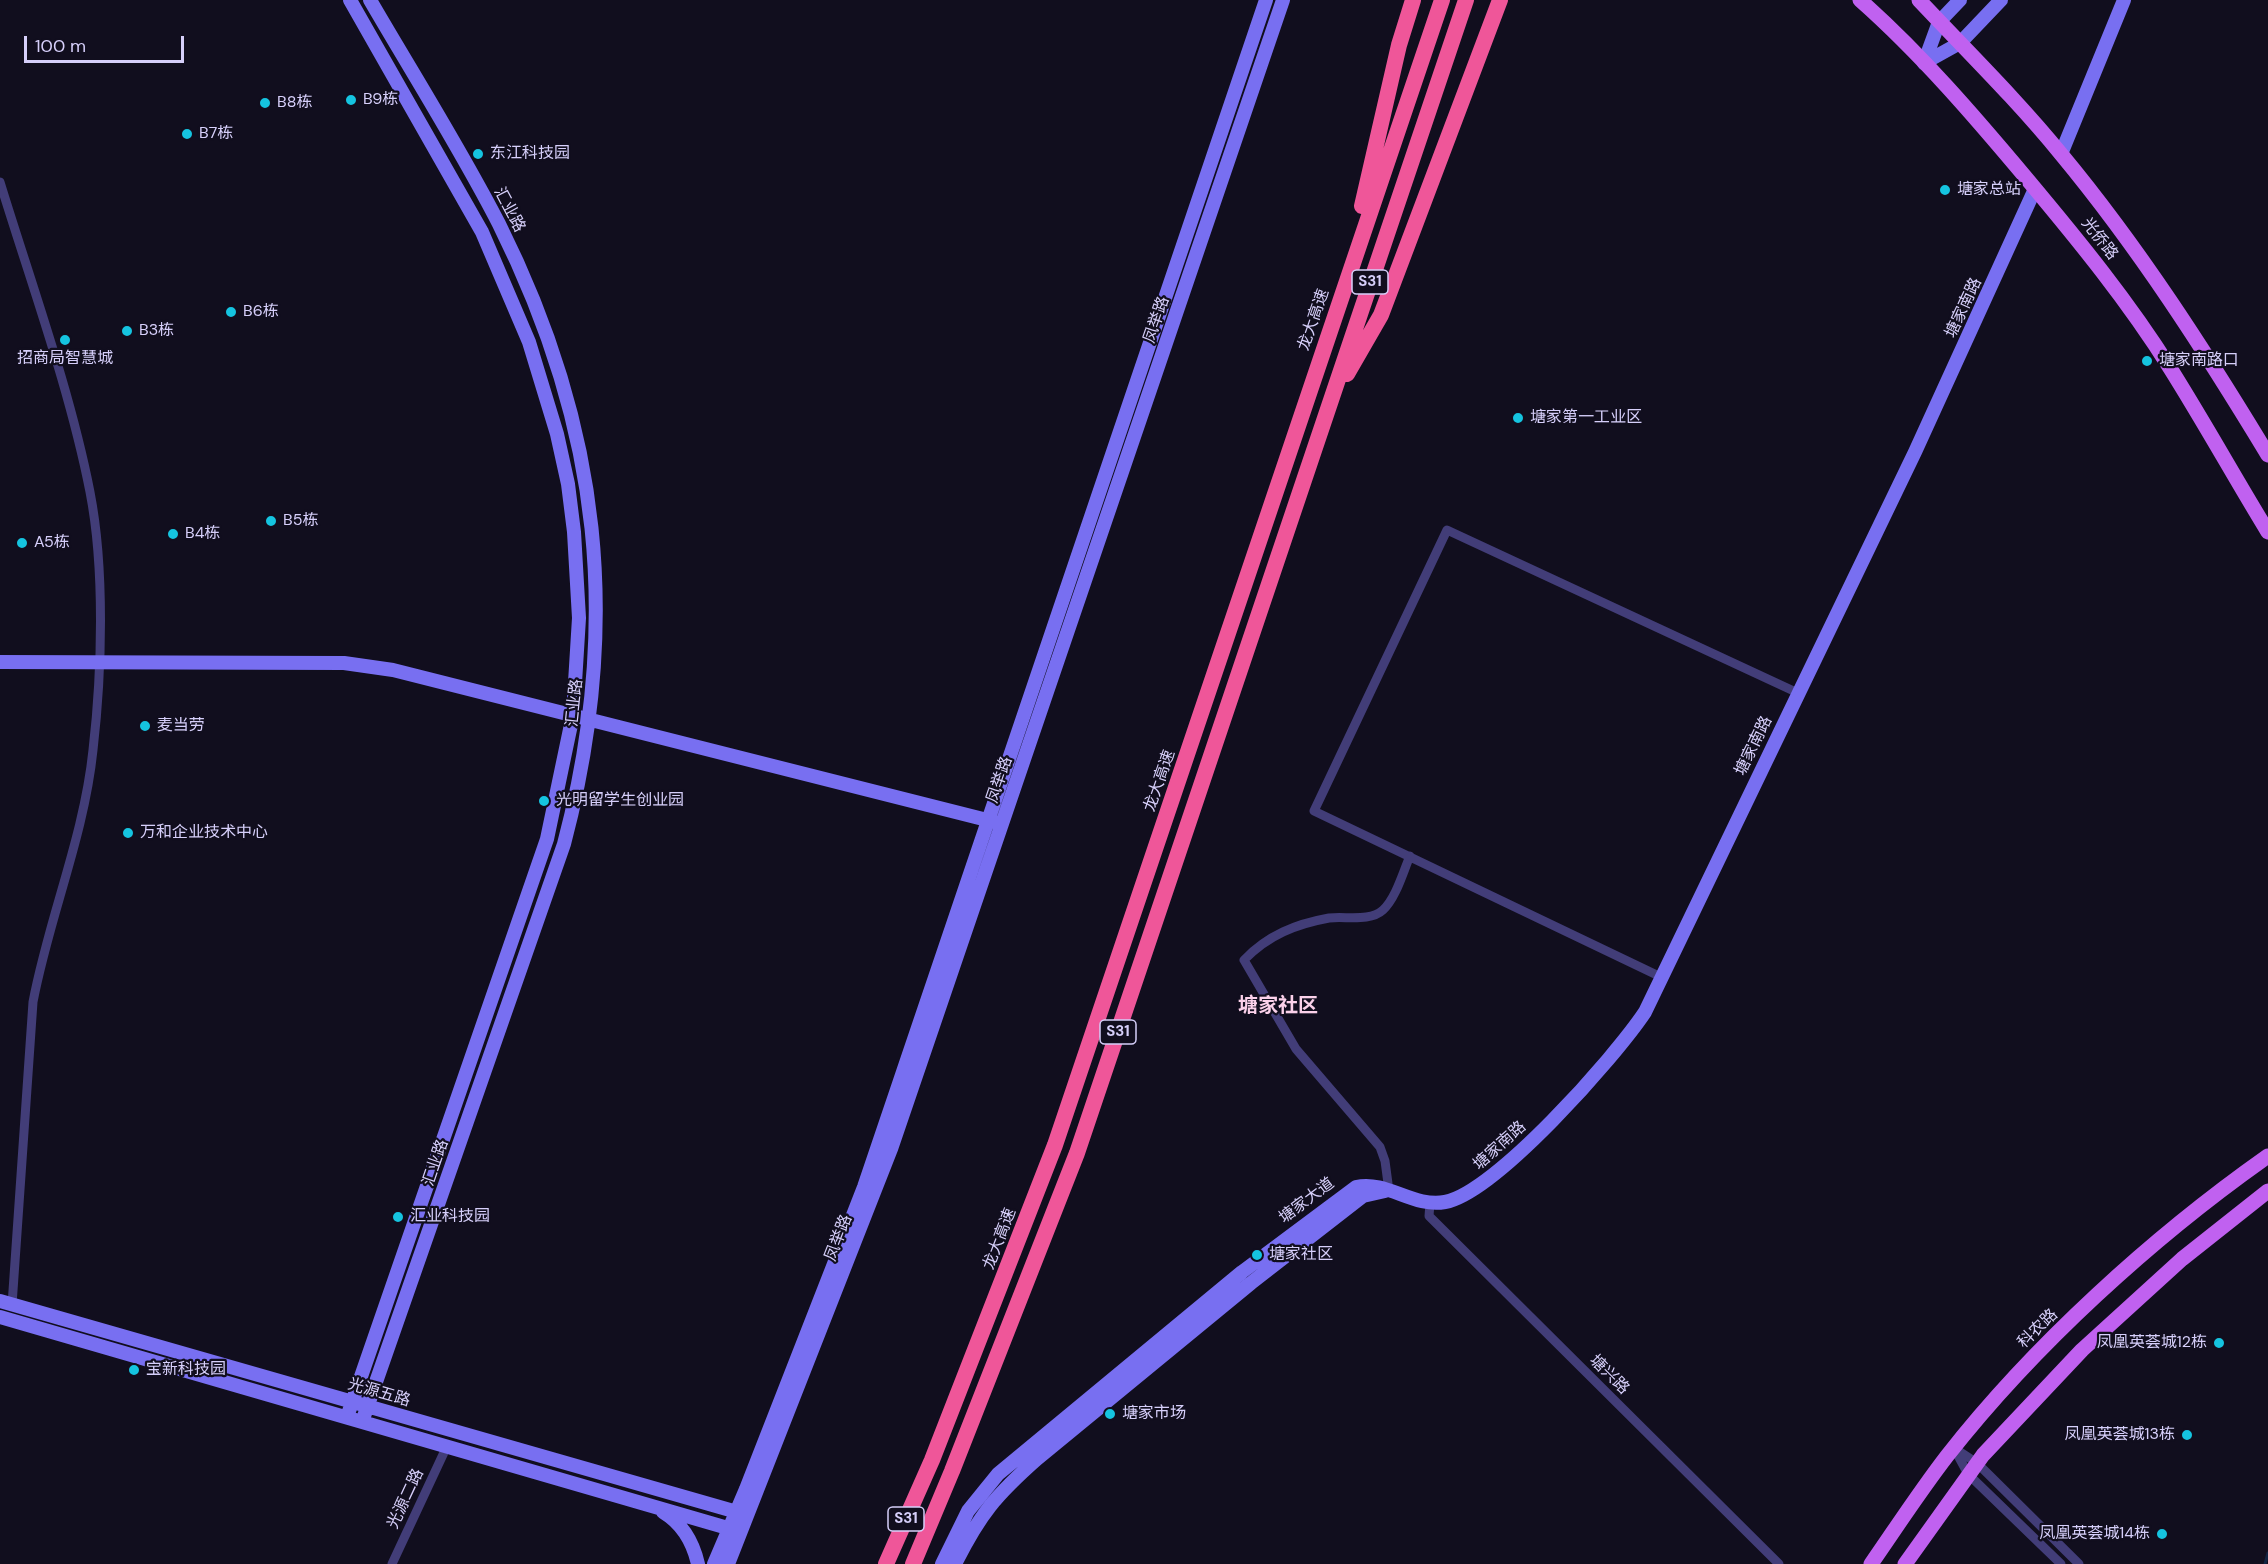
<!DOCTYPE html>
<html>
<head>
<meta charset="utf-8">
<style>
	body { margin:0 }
	#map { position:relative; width:2268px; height:1564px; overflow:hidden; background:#110e1e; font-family:"DM Sans",sans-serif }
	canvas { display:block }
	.scale { position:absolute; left:24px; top:36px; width:160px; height:27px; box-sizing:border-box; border:3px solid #d6cffa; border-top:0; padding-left:8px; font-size:18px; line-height:21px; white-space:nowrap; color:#d6cffa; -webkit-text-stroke:4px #110e1e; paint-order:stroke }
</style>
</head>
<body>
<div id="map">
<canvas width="2268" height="1564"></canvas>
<div class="scale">100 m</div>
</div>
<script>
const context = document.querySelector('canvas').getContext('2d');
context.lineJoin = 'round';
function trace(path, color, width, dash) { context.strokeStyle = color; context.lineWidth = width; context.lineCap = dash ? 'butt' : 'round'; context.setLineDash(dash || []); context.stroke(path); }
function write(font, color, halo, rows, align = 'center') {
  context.font = font + ' "DM Sans","Noto Sans SC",sans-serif'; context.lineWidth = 4.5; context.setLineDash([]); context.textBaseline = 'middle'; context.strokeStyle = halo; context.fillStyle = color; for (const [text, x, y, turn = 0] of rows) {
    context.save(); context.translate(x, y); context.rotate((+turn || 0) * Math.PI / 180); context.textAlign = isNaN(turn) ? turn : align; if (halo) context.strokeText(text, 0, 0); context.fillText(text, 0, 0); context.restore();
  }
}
trace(new Path2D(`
	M2265 1564 2268 1553`), '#122442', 3);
trace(new Path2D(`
	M0 182C31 283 70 390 90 492 105 569 102 672 93 750 84 837 49 917 33 1002L12 1305
	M1661 977 1314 811 1447 530 1798 693
	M1389 1191 1385 1161 1380 1147 1296 1049 1244 960C1268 935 1296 924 1329 918 1346 916 1370 922 1383 910 1396 898 1403 872 1410 856
	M1430 1203 1429 1216 1779 1564
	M1954 1448 1977 1463 2079 1564
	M1955 1450 1968 1474 2061 1564
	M392 1564 447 1446`), '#423d78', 9);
trace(new Path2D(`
	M1924 63 1960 43 2001 0
	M1924 63 1939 22 1960 0
	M2061 154 2124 0
	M0 662 344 663 393 670 995 822
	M0 1301 737 1512 743 1517
	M0 1317 738 1531
	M347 1417 547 839 573 715 579 618 574 532 568 484 557 434 529 342 482 232 350 0
	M362 1422 564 844C622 624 601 428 499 224 460 148 413 74 370 0
	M663 1512C683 1524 693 1542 698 1564
	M714 1564 746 1489 864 1187 1266 0
	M728 1564 891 1149 1283 0
	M942 1564 968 1511 998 1474 1242 1272 1356 1187C1387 1180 1413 1208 1445 1202 1495 1193 1615 1057 1645 1012L1915 452 2035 189
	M955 1564C980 1514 996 1495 1038 1458L1251 1283 1363 1196 1385 1191`), '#786ff1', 14);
trace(new Path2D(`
	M1860 0C1921 54 1975 117 2027 179 2078 240 2128 301 2170 368 2204 422 2235 478 2268 532
	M1919 0C1967 51 2017 100 2061 154 2139 248 2205 351 2268 455
	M1871 1564C1896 1528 1920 1491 1947 1456 2034 1345 2153 1237 2268 1156
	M1905 1564 1983 1455 2082 1350 2182 1259 2268 1191`), '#c061f0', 15);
trace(new Path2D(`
	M1362 206 1399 45 1413 0
	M1347 374 1381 315 1500 0
	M886 1564 932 1460 1055 1145 1442 0
	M913 1564 952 1471 1077 1153 1466 0`), '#ef5699', 16);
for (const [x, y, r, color] of [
	[351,100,6,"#15c4e0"],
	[265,103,6,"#15c4e0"],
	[187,134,6,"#15c4e0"],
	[478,154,6,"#15c4e0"],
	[1945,190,6,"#15c4e0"],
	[231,312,6,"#15c4e0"],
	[127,331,6,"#15c4e0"],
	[65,340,6,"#15c4e0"],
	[2147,361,6,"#15c4e0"],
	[1518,418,6,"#15c4e0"],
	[271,521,6,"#15c4e0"],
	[173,534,6,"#15c4e0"],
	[22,543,6,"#15c4e0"],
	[145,726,6,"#15c4e0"],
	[544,801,6,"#15c4e0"],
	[128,833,6,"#15c4e0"],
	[398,1217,6,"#15c4e0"],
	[1257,1255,6,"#15c4e0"],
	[2219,1343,6,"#15c4e0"],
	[134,1370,6,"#15c4e0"],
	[1110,1414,6,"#15c4e0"],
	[2187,1435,6,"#15c4e0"],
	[2162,1534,6,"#15c4e0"]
]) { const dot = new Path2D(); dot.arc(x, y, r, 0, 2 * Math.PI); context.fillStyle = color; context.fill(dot); trace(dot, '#110e1e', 2); }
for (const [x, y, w] of [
	[1370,282,36],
	[1118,1032,36],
	[906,1519,36]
]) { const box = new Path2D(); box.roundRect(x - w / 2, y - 12, w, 24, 4.5); context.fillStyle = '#110e1e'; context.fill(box); trace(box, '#d6cffa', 1.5); }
write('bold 15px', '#d6cffa', null, [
	["S31",1370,282],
	["S31",1118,1032],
	["S31",906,1519]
]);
write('16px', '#d6cffa', '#110e1e', [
	["B9栋",363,100],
	["B8栋",277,103],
	["B7栋",199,134],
	["东江科技园",490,154],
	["塘家总站",1957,190],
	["B6栋",243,312],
	["B3栋",139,331],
	["招商局智慧城",65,359,"center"],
	["塘家南路口",2159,361],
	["塘家第一工业区",1530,418],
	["B5栋",283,521],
	["B4栋",185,534],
	["A5栋",34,543],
	["麦当劳",157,726],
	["光明留学生创业园",556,801],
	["万和企业技术中心",140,833],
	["汇业科技园",410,1217],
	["塘家社区",1269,1255],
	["凤凰英荟城12栋",2207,1343,"right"],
	["宝新科技园",146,1370],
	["塘家市场",1122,1414],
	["凤凰英荟城13栋",2175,1435,"right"],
	["凤凰英荟城14栋",2150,1534,"right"]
], 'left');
write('16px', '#d6cffa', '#110e1e', [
	["汇业路",509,210,62],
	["光侨路",2099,239,52],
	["塘家南路",1964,308,-65],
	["凤举路",1157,320,-71],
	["龙大高速",1314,320,-71],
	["汇业路",575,703,-84],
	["塘家南路",1754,746,-64],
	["凤举路",1000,780,-71],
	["龙大高速",1160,781,-71],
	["塘家南路",1500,1146,-42],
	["汇业路",436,1163,-71],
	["塘家大道",1307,1201,-37],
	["凤举路",839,1238,-69],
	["龙大高速",1000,1239,-69],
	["科农路",2038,1329,-44],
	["塘兴路",1609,1375,45],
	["光源五路",379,1393,16],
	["光源二路",406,1499,-65]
]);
write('bold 20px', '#fbd1ea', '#110e1e', [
	["塘家社区",1278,1007]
]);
</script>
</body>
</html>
